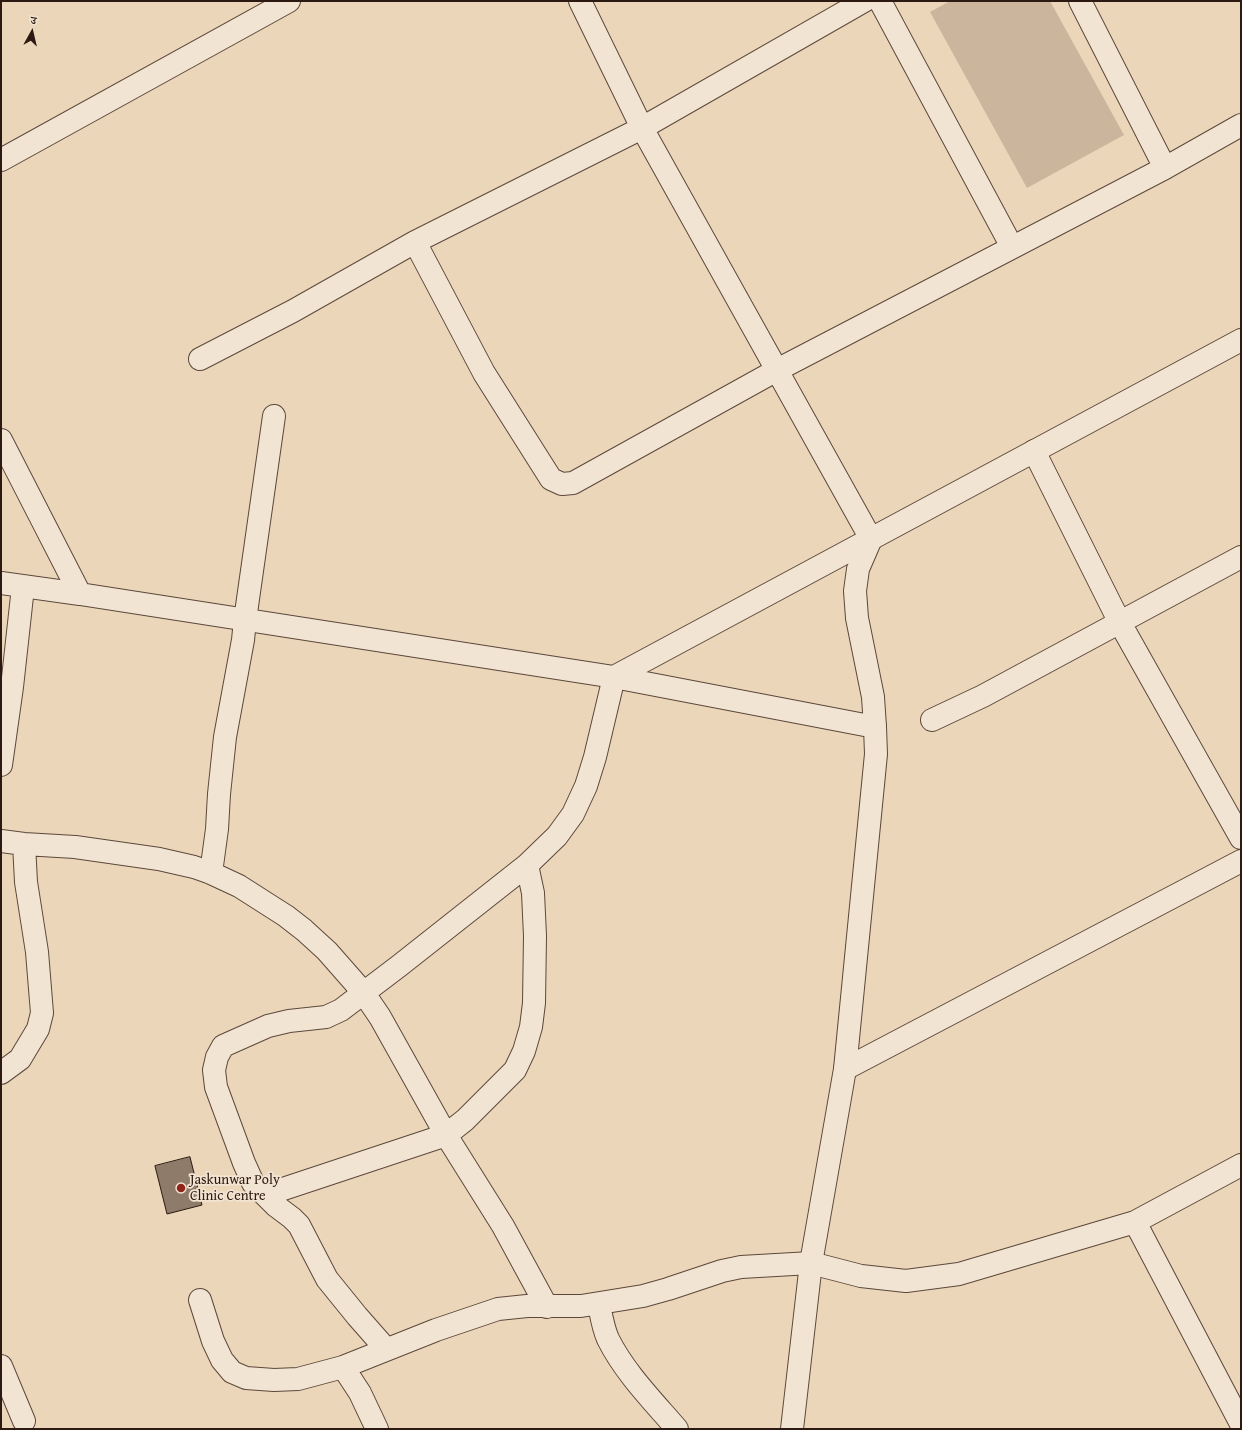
<!DOCTYPE html>
<html>
<head>
<meta charset="utf-8">
<style>
	body { margin:0 }
	#map { position:relative; width:1242px; height:1430px; overflow:hidden; background:#ebd6ba; font-family:"Gentium Book Plus","Noto Serif Devanagari",serif }
	canvas { display:block }
	.frame { position:absolute; inset:0; border:2px solid #2c1911; pointer-events:none }
	.north { position:absolute; left:12px; top:12px; width:40px; height:40px; -webkit-text-stroke:3px #f2e4d2; paint-order:stroke; rotate:8deg; font-size:11px; font-weight:700; line-height:16px; text-align:center; color:#2c1911 }
	.north::after { content:''; display:block; margin:auto; width:14px; height:18px; background:#2c1911; clip-path:polygon(50% 0,100% 100%,50% 72%,0 100%) }
</style>
</head>
<body>
<div id="map">
<canvas width="1242" height="1430"></canvas>
<div class="frame"></div>
<div class="north">उ</div>
</div>
<script>
const context = document.querySelector('canvas').getContext('2d');
context.lineJoin = 'round';
function fillPath(path, color) { context.fillStyle = color; context.fill(path, 'evenodd'); }
function trace(path, color, width, dash) { context.strokeStyle = color; context.lineWidth = width; context.lineCap = dash ? 'butt' : 'round'; context.setLineDash(dash || []); context.stroke(path); }
function write(font, color, halo, rows, align = 'center') {
  context.font = font + ' "Gentium Book Plus",serif'; context.lineWidth = 3.5; context.setLineDash([]); context.textBaseline = 'middle'; context.strokeStyle = halo; context.fillStyle = color; for (const [text, x, y, turn = 0] of rows) {
    context.save(); context.translate(x, y); context.rotate((+turn || 0) * Math.PI / 180); context.textAlign = isNaN(turn) ? turn : align; if (halo) context.strokeText(text, 0, 0); context.fillText(text, 0, 0); context.restore();
  }
}
fillPath(new Path2D(`
	M950 1H1050L1124 135 1027 188 930 12Z`), '#cbb69d');
const building = new Path2D(`
	M190 1157 202 1205 167 1214 155 1166Z`);
fillPath(building, '#8f7b69');
trace(building, '#2c1911', 1);
const minor = new Path2D(`
	M580 1 642 128 871 539 858 569 855 591 857 618 873 697 875 727
	M880 1 1012 247
	M1080 1 1165 168
	M1 160 289 1
	M415 242 484 373 551 479 562 484 573 483 777 370 1165 168 1241 125
	M200 359 293 311 415 242 642 128 864 1
	M1034 451 1120 623 1241 838
	M932 720 983 696 1241 557
	M1 765 12 687 23 587
	M1 841 24 844 75 847 159 859 194 867 211 873 239 886 286 916 304 930 327 951 363 992 380 1017 446 1135 503 1226 547 1307
	M211 873 217 829 219 794 225 737 243 640 245 620 274 416
	M845 1069 1241 861
	M1 1073 20 1059 38 1029 42 1013 37 952 26 882 24 844
	M265 1195 446 1135 465 1120 515 1070 524 1051 531 1027 534 1003 535 936 533 893 527 865
	M1135 1222 1241 1424
	M200 1300 213 1341 222 1360 232 1372 246 1378 274 1380 298 1379 343 1367 436 1330 498 1309 527 1306H581L643 1296 668 1289 722 1271 741 1267 811 1263 861 1276 906 1281 959 1274 1135 1222 1241 1165
	M599 1304C601 1315 603 1328 608 1339 625 1373 653 1401 677 1429
	M386 1349 357 1316 327 1279 299 1225 292 1218 276 1206 253 1183 244 1163 216 1087 214 1070 217 1057 223 1046 268 1026 289 1021 326 1017 341 1010 399 966 527 865 557 836 573 814 586 786 595 757 614 677
	M1 1366 24 1421
	M343 1367 360 1393 377 1429`);
const tertiary = new Path2D(`
	M1 440 80 594 614 677 1241 340
	M1 583 80 594
	M614 677 875 727 876 754 845 1069 811 1263 792 1429`);
trace(minor, '#5c483b', 24);
trace(tertiary, '#5c483b', 24);
trace(minor, '#f2e4d2', 22);
trace(tertiary, '#f2e4d2', 22);
for (const [x, y, r, color] of [
	[181,1188,5,"#8f2418"]
]) { const dot = new Path2D(); dot.arc(x, y, r, 0, 2 * Math.PI); context.fillStyle = color; context.fill(dot); trace(dot, '#f2e4d2', 1.5); }
write('14px', '#2c1911', '#f2e4d2', [
	["Jaskunwar Poly",190,1180],
	["Clinic Centre",190,1196]
], 'left');
</script>
</body>
</html>
